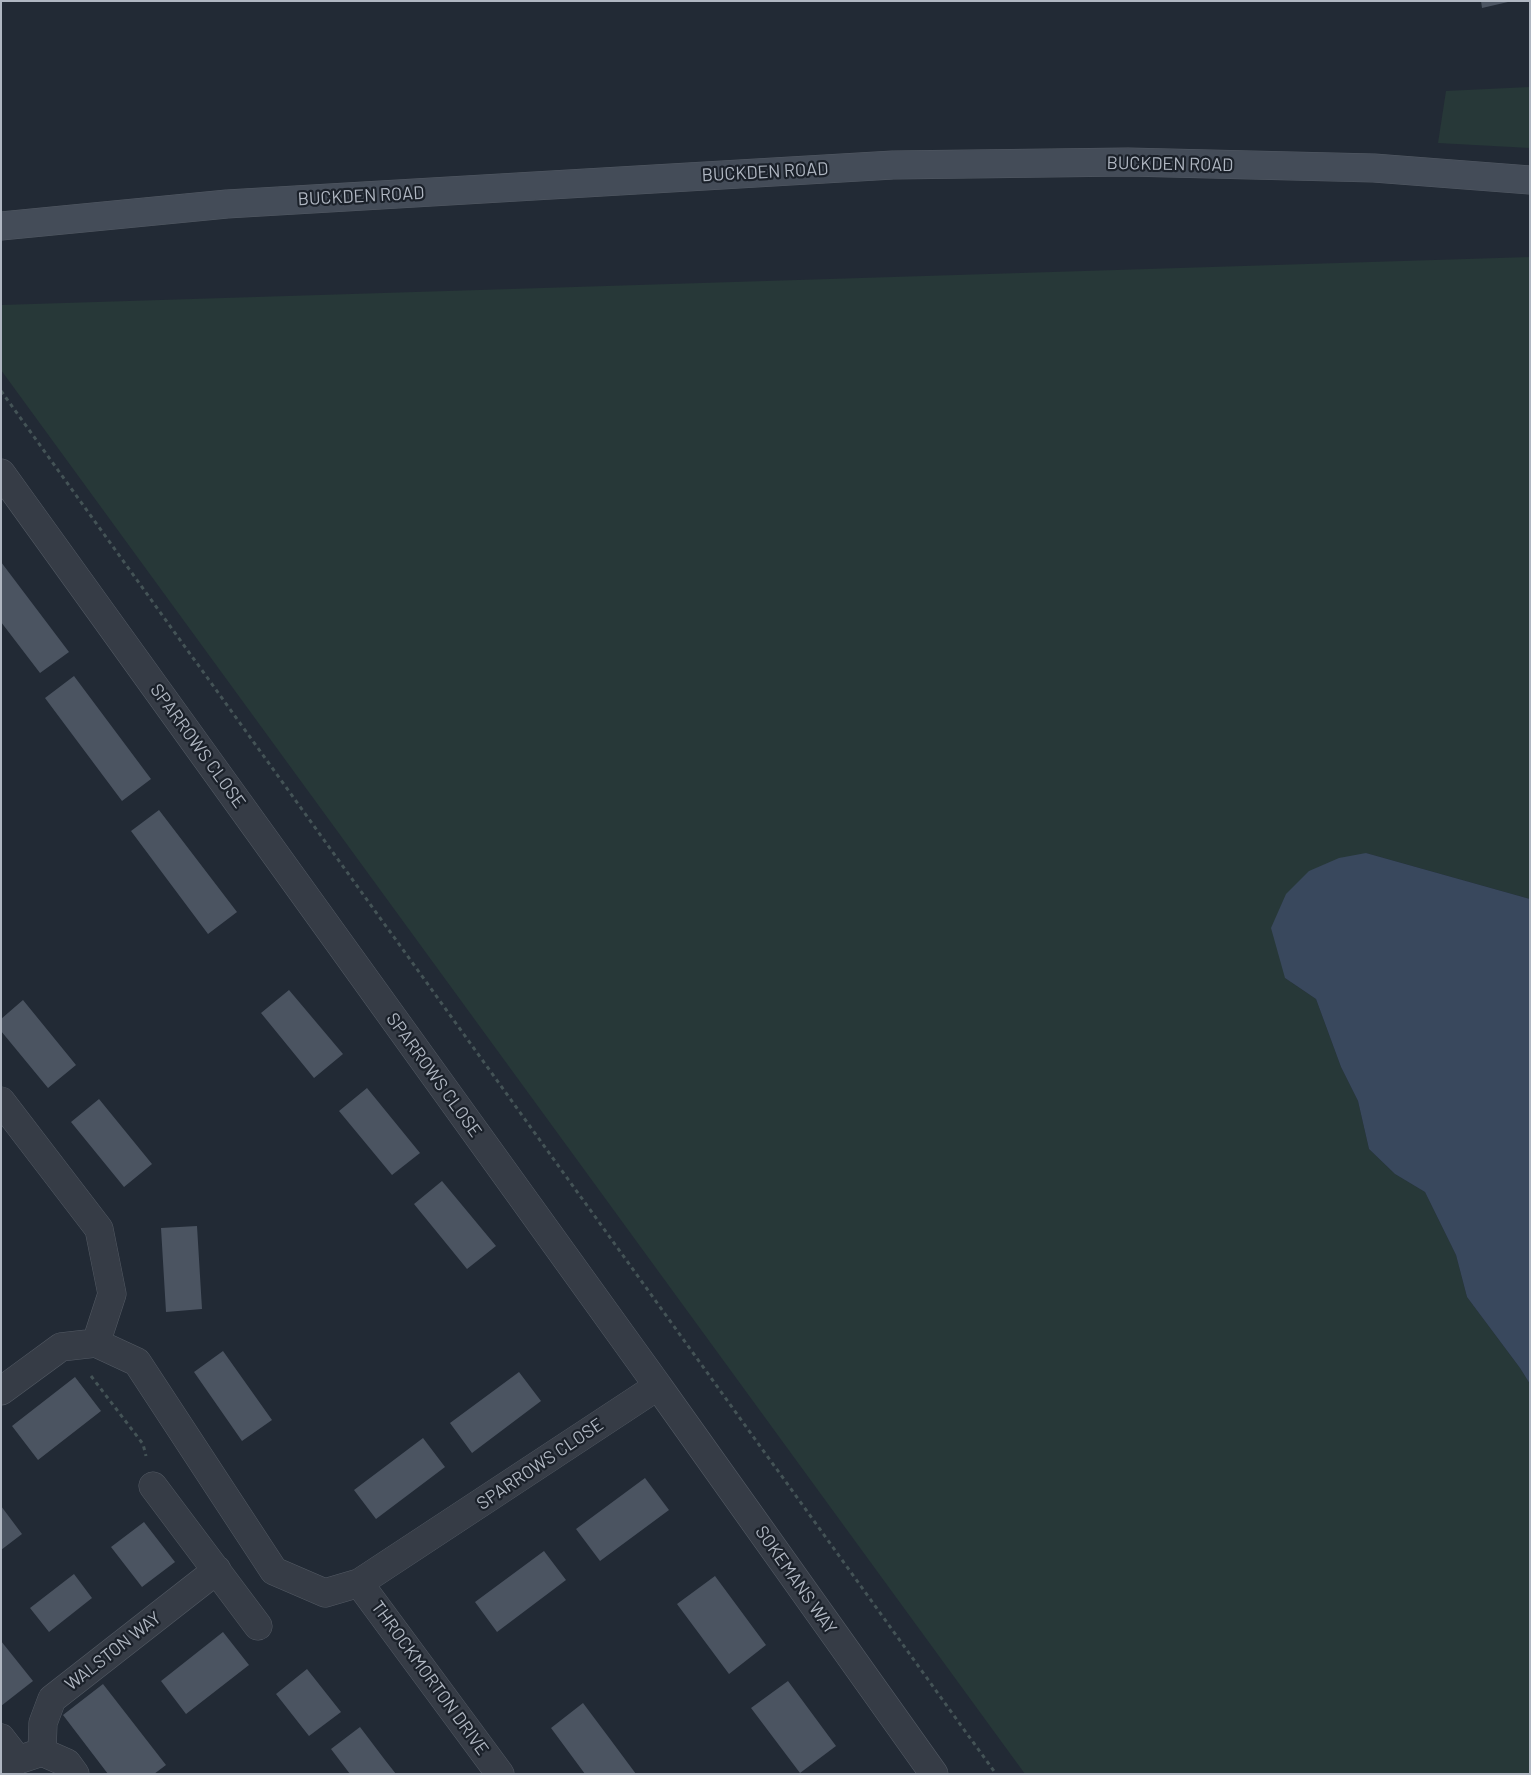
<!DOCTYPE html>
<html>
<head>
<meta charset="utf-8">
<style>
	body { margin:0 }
	#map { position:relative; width:1531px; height:1775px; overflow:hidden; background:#222a35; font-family:Barlow,sans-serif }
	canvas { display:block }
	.frame { position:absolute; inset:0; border:2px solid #b0b7c2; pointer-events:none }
</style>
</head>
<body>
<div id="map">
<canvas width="1531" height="1775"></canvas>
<div class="frame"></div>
</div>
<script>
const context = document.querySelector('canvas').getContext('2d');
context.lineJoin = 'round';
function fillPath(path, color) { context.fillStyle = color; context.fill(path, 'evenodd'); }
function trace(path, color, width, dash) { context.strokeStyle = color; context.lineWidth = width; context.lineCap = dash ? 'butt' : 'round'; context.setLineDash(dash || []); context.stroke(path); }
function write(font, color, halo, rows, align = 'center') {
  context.font = font + ' Barlow,sans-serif'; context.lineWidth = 4.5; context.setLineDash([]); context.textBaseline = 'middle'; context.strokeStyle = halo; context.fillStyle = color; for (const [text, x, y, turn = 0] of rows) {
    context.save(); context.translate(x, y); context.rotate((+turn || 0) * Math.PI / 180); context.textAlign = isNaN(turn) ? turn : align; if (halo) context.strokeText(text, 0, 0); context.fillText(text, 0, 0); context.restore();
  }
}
fillPath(new Path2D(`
	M1530 87V148L1438 143 1446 91Z
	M1530 257V899L1366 853 1285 978 1316 999 1341 1067 1358 1101 1369 1149 1395 1174 1425 1192 1456 1255 1467 1297 1520 1368 1530 1384V1774H1025L1 370V305Z`), '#273838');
fillPath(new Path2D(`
	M1366 853 1530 899V1384L1520 1368 1467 1297 1456 1255 1425 1192 1395 1174 1369 1149 1358 1101 1341 1067 1316 999 1285 978 1271 928 1286 894 1309 871 1339 858Z`), '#39485d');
fillPath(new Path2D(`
	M1481 1H1508V2L1482 8Z
	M1 562 69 652 40 673 1 622Z
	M74 676 151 779 122 801 45 698Z
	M159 810 237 912 208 934 131 831Z
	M289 990 343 1054 314 1078 261 1013Z
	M23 1000 76 1065 48 1088 1 1031V1019Z
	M367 1088 420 1153 392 1175 339 1111Z
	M99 1099 152 1164 124 1187 71 1122Z
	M442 1181 496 1246 467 1269 414 1204Z
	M197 1226 202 1309 166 1312 161 1228Z
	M223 1351 272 1420 242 1441 194 1372Z
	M519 1372 541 1401 472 1453 450 1423Z
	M75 1377 101 1411 38 1460 12 1426Z
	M423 1438 445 1467 376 1519 354 1490Z
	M645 1478 669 1510 600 1561 576 1529Z
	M1 1506 22 1534 1 1550Z
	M144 1522 175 1562 142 1587 111 1547Z
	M544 1551 566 1580 497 1632 475 1602Z
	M74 1574 92 1598 49 1632 30 1608Z
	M715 1576 766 1645 729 1674 677 1604Z
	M223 1632 249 1665 186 1714 161 1681Z
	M1 1641 33 1681 1 1706Z
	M307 1669 341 1712 309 1736 276 1694Z
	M788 1681 836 1746 800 1773 751 1708Z
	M103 1684 166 1765 154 1774H108L63 1715Z
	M583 1703 610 1739 636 1774H585L551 1728Z
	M360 1727 385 1760 396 1774H350L331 1749Z`), '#4b5461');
const street = new Path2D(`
	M1 473 658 1386 359 1583 325 1593 274 1571 137 1362 96 1343
	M1 1101 99 1229 112 1294 96 1343 61 1347 1 1391
	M658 1386 934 1774
	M153 1486 258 1626
	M359 1583 500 1774
	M1 1738 18 1760
	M42 1752 43 1723 52 1699 217 1570
	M1 1773 18 1760 42 1752 67 1763 75 1774`);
const secondary = new Path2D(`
	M1 226 227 204 893 165 1128 162 1374 168 1530 180`);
trace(street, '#535a64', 29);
trace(secondary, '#535a64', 29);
trace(new Path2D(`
	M1 391 996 1774
	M91 1376 143 1444 146 1456`), '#445356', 3, [4, 4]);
trace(street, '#363c46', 28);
trace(secondary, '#444c58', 28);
write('18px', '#b0b7c2', '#1b212a', [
	["BUCKDEN ROAD",1170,164,1],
	["BUCKDEN ROAD",765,172,-3],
	["BUCKDEN ROAD",361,196,-3],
	["SPARROWS CLOSE",198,746,54],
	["SPARROWS CLOSE",434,1075,54],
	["SPARROWS CLOSE",540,1464,-34],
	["SOKEMANS WAY",796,1580,55],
	["WALSTON WAY",113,1651,-38],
	["THROCKMORTON DRIVE",430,1678,54]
]);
</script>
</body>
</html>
